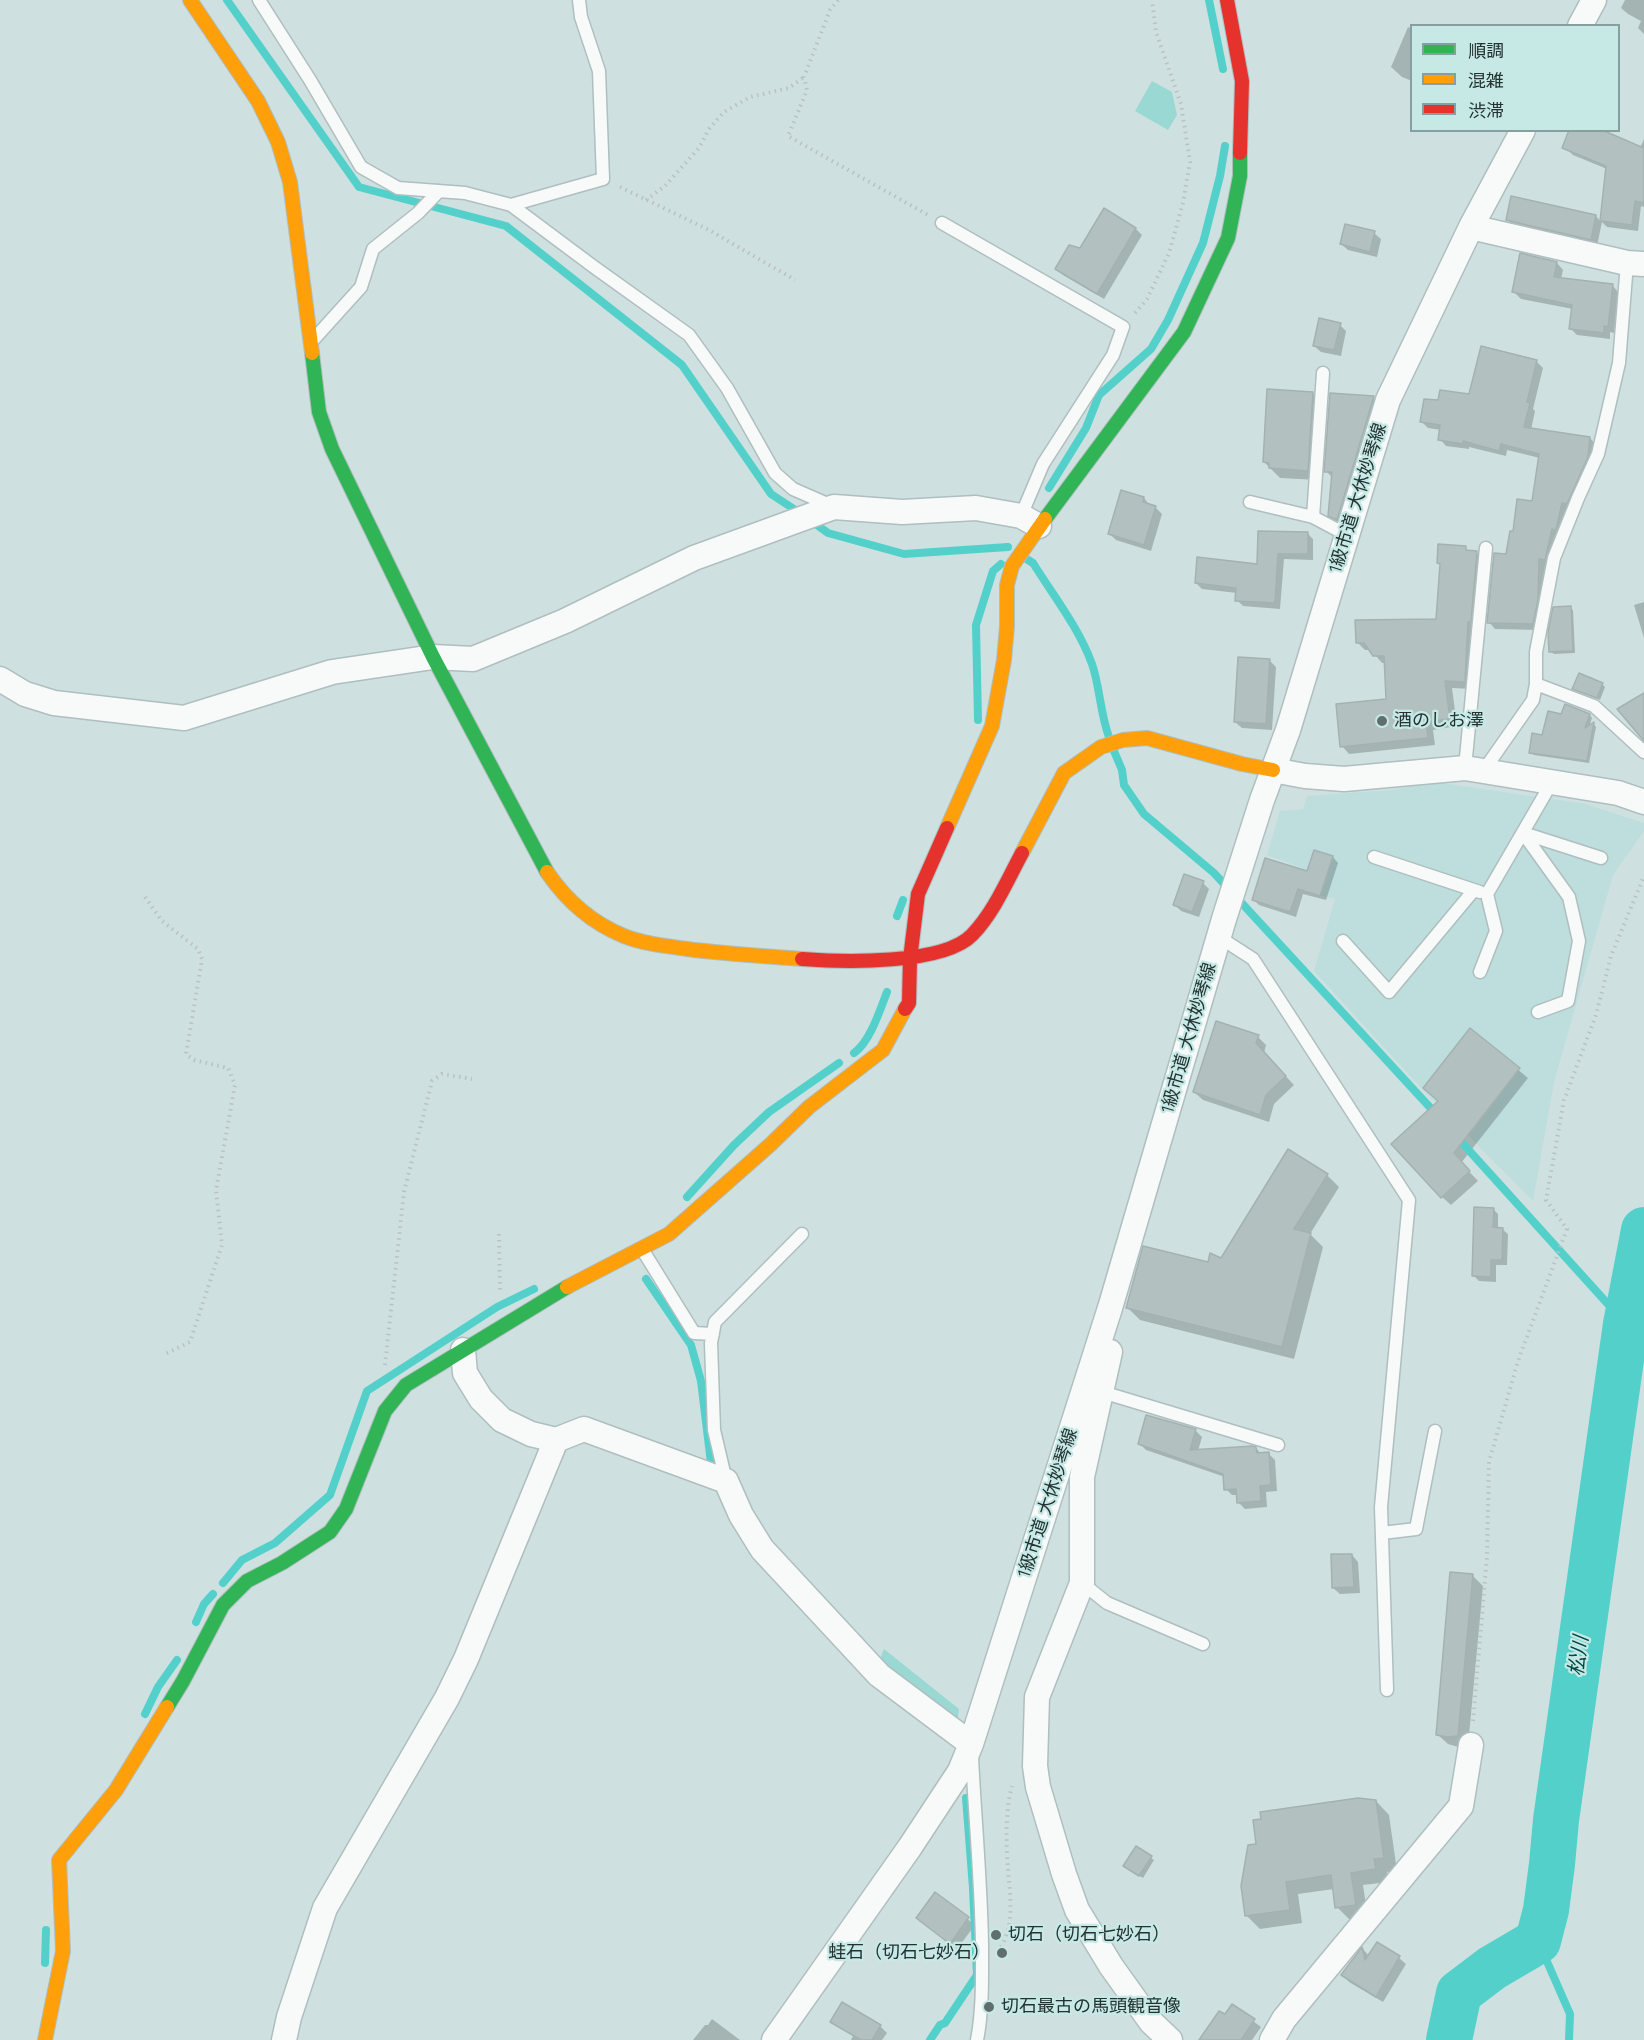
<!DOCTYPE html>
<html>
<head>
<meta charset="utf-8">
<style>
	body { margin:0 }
	#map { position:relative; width:1644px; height:2040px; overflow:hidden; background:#cee1e0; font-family:Quicksand,"Noto Sans JP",sans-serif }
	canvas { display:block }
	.legend { position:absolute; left:1410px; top:24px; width:210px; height:108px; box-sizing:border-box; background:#c6e9e6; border:2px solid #85a09e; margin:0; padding:8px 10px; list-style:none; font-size:18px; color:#243231 }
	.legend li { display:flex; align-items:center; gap:12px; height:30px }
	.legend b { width:30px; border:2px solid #85a09e }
</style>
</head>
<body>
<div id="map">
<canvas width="1644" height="2040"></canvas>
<ul class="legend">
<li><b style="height:8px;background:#30b455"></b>順調</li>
<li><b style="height:8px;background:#ff9f0a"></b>混雑</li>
<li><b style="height:8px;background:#e5322d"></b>渋滞</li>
</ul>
</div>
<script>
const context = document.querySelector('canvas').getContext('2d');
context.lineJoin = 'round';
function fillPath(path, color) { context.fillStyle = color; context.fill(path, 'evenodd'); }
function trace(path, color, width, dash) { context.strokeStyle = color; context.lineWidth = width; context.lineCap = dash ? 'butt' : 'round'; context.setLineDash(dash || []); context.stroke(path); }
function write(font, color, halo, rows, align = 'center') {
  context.font = font + ' Quicksand,"Noto Sans JP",sans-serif'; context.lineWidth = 4.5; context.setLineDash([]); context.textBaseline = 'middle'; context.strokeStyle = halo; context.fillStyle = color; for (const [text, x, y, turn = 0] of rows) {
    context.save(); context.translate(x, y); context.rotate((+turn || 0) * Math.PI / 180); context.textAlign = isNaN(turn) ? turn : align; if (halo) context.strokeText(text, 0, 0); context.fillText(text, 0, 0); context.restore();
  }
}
fillPath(new Path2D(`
	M1434 782 1586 804 1644 823V831L1613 875 1554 1082 1533 1201 1424 1091 1314 971 1335 899 1303 892 1306 872 1299 867 1267 855 1280 811 1303 809 1307 796 1392 790Z`), '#bddedc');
fillPath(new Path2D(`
	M1152 81 1172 92 1177 115 1168 130 1135 111Z
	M884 1649 959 1709 957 1724 878 1664Z`), '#9ad8d4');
fillPath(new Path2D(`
	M1625 0H1644V34L1638 28 1641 21 1628 14 1621 8Z
	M1408 27 1412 29V81L1402 77 1391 67Z
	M1644 139V207L1641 206 1638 231 1607 227 1602 222 1597 246 1514 227 1508 220 1596 216 1601 222 1607 169 1573 155 1567 149 1640 148Z
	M1136 229 1142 235 1104 299 1063 275 1057 268 1081 250Z
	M1374 233 1381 239 1377 257 1348 250 1341 244Z
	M1557 263 1563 270 1561 279 1612 285 1618 292 1614 333 1610 332V339L1577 335 1571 329 1573 309 1521 299 1514 292Z
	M1340 325 1346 331 1341 356 1321 352 1314 346Z
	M1537 362 1543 368 1533 409 1535 411 1531 430 1590 438 1596 445 1552 565 1545 564 1544 607 1539 630 1495 629 1489 622 1514 533 1533 503 1540 458 1507 450 1506 456 1469 447V449L1446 446 1440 439 1441 430 1428 428 1422 422 1439 402 1470 396Z
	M1313 394 1323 404 1318 480 1280 478 1264 462Z
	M1331 395 1374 398 1384 408 1340 525 1329 515 1333 478 1326 471Z
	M1144 498 1150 506 1156 508 1162 514 1151 551 1116 540 1109 533Z
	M1307 533 1313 539V560L1284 559 1280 609 1243 606 1237 600V593L1202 589 1196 583 1259 566Z
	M1465 548 1470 552 1477 553 1484 561 1472 689 1452 688 1457 726 1433 730 1435 745 1349 754 1342 746 1388 700 1386 663H1382L1371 650H1365L1358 643 1438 620 1442 566 1438 563Z
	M1644 602V638L1634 605Z
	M1570 608 1573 610 1575 653 1554 654 1551 652Z
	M1269 660 1276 667 1272 730 1242 728 1235 722Z
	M1602 684 1605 687 1600 700 1574 688Z
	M1566 706 1590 715 1592 718 1589 727 1594 724 1596 727 1589 763 1534 755 1531 752 1562 716Z
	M1333 857 1338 863 1326 900 1303 894 1296 917 1259 905 1254 900 1308 873Z
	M1203 883 1209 889 1199 917 1181 911 1174 904Z
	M1470 1030 1528 1078 1461 1163 1478 1181 1451 1205 1442 1197 1440 1102Z
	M1258 1037 1266 1045 1264 1053 1294 1085 1274 1104 1269 1122 1203 1100 1194 1092Z
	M1327 1175 1339 1187 1310 1234 1323 1247 1294 1359 1140 1320 1128 1308 1209 1263 1222 1260Z
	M1493 1209 1498 1214V1229H1502L1508 1234 1507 1265H1496V1282L1479 1281 1474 1276Z
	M1147 1417 1196 1431 1202 1437 1198 1451 1256 1448 1261 1454 1268 1453 1275 1460 1277 1491 1266 1492 1267 1507 1245 1509 1238 1502V1495H1232L1226 1489 1225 1477 1146 1450 1139 1443Z
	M1352 1555 1358 1562 1360 1593 1340 1594 1333 1588Z
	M1473 1576 1483 1586 1468 1746 1458 1747 1448 1744 1437 1734Z
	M1376 1801 1389 1815 1397 1871 1387 1872 1388 1882 1363 1885 1368 1918 1350 1920 1337 1907 1334 1889 1298 1894 1302 1923 1260 1929 1247 1916Z
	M1136 1848 1154 1860 1143 1878 1128 1869Z
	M935 1894 975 1925 957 1949 918 1918Z
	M1378 1944 1399 1958 1406 1964 1383 2002 1349 1982 1343 1975 1363 1949 1369 1956Z
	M1233 2006 1261 2027 1252 2040H1208Z
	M712 2019 740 2040H693L705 2025H708Z
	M832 2021 880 2026 887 2033 882 2040H851L853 2036Z`), '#0003');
trace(new Path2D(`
	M227 0 359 187 506 226 682 365 771 494 800 513
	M1209 0 1223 69
	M1049 488 1086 428 1099 395 1151 349 1168 320 1203 243 1220 176 1225 146
	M810 520 828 533 904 554 1008 547
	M1025 558 1033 563C1053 595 1079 628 1092 664 1100 687 1100 713 1109 737
	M978 720 976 625 993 571 1001 564
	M1114 751 1122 770 1124 785 1144 814 1214 873 1437 1115
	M897 916 903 900
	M854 1053C870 1042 880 1010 887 992
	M1455 1135 1626 1324
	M687 1197 734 1145 769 1112 839 1063
	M646 1279 691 1345 701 1381 711 1463
	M223 1583 242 1560 275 1543 330 1495 367 1391 497 1307 534 1289
	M196 1622 204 1604 213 1594
	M145 1714 158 1687 177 1660
	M1538 1941 1570 2014 1569 2040
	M45 1963 46 1930
	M930 2040 940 2025 945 2023 977 1975 973 1888 966 1798`), '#54d0cb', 8);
trace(new Path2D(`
	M1449 2040 1459 1993 1492 1968 1538 1941 1546 1910 1552 1864 1556 1820 1626 1324 1644 1230`), '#54d0cb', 46);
const building = new Path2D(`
	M1569 130H1602L1644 148V203L1635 201 1632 225 1600 221 1606 166 1562 148Z
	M1511 196 1596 215 1591 240 1506 220Z
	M1104 208 1136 228 1097 294 1055 269 1069 245 1080 248Z
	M1345 224 1375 231 1370 252 1340 244Z
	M1520 253 1557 262 1554 277 1613 284 1608 327 1604 326V333L1569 329 1572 305 1512 292Z
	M1319 318 1341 323 1334 350 1313 346Z
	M1481 346 1537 360 1527 402 1530 403 1524 427 1590 437 1588 457 1567 504 1562 503 1556 530 1552 529 1545 560 1539 559 1538 600 1533 624 1487 623 1494 553 1506 554 1510 531H1513L1517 499 1532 501 1539 454 1501 444 1499 451 1463 441V444L1438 440 1440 425 1420 422 1424 399 1438 400 1440 390 1469 394Z
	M1267 389 1313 392 1308 471 1269 468V463L1263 462Z
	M1330 393 1374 396 1337 520 1328 516 1332 472H1324Z
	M1121 490 1144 497 1143 502 1156 506 1144 545 1108 534Z
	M1258 531 1308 532V554H1278L1275 603 1235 601 1236 588 1195 583 1197 557 1257 564Z
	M1438 544 1466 546V550L1477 551 1471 622H1468L1465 682 1445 681 1450 719 1426 722 1428 738 1340 747 1336 704 1386 699 1384 656H1373L1364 643H1356L1355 620 1436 619 1440 564 1437 563Z
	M1571 606 1573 651 1549 652 1548 632 1553 607Z
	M1238 657 1270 659 1266 724 1234 722Z
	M1579 673 1603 683 1597 698 1572 689Z
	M1644 693V741L1617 709Z
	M1565 704 1590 714 1585 728 1594 722 1587 761 1529 753 1532 733 1542 735 1548 711 1561 714Z
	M1314 850 1333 856 1320 896 1298 889 1290 912 1252 900 1265 858 1307 871Z
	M1184 874 1204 881 1192 912 1173 905Z
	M1216 1021 1259 1035 1256 1043 1286 1076 1266 1095 1260 1115 1193 1092Z
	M1470 1028 1520 1068 1454 1153 1470 1171 1441 1198 1391 1144 1438 1101 1423 1088Z
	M1288 1149 1328 1174 1294 1229 1311 1233 1282 1347 1126 1308 1143 1246 1208 1262 1210 1253 1221 1258Z
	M1474 1207 1494 1208 1493 1227 1503 1228 1502 1260H1491V1277L1472 1276Z
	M1146 1415 1196 1429 1190 1450 1253 1446 1256 1447 1257 1453 1269 1452 1271 1485 1260 1486 1261 1501 1237 1503 1236 1489 1224 1490 1223 1474 1138 1444Z
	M1331 1554H1352L1354 1587 1332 1588Z
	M1450 1572 1473 1574 1458 1736 1447 1737 1436 1735Z
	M1358 1798 1376 1800 1384 1858 1374 1859 1376 1869 1351 1873 1356 1905 1335 1908 1331 1875 1286 1882 1290 1910 1245 1916 1241 1886 1248 1845 1256 1844 1253 1820 1261 1819 1260 1812Z
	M1136 1846 1152 1856 1139 1876 1123 1866Z
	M935 1892 969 1917 950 1944 916 1918Z
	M1377 1942 1400 1956 1376 1997 1341 1975 1362 1947 1365 1960Z
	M842 2002 881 2025 872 2040H861L830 2022Z
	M1232 2004 1255 2019 1241 2040H1199L1219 2011 1225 2014Z`);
fillPath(building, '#b2c1c0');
trace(building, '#a3b2b1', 1.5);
const lane = new Path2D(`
	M259 0 310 80 361 167 398 188 465 193 511 205 594 267 689 335 727 388 775 473 793 489 832 506
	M511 205 603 179 599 71 581 17 579 0
	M942 223 1123 327 1113 355 1043 464 1021 516
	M314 339 361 287 373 249 418 213 439 191
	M1250 502 1313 517 1347 535
	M1313 517 1323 373
	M1536 684 1594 706 1644 752
	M1465 768 1486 548
	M1484 770 1533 700 1536 684V652L1554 558 1578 498 1598 454 1619 363 1627 263
	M1523 833 1569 897 1579 941 1568 1001 1538 1012
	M1523 833 1601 858
	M1374 857 1480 892
	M1219 937 1253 959 1409 1200 1381 1507 1387 1690
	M1343 941 1389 992 1474 890
	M1480 972 1496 931 1487 894 1552 782
	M642 1249 694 1333 713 1334
	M1102 1392 1278 1445
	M726 1481 714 1430 711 1343 715 1322 802 1234
	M1382 1533 1416 1529 1435 1431
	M1082 1583 1107 1603 1203 1644
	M972 1757C975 1819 981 1881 982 1944 982 1976 983 2009 977 2040`);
const street = new Path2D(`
	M1580 26 1594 0
	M1471 227 1627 263 1644 264
	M0 679 25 694 54 703 184 718 332 672 433 657 473 659 565 621 694 558 834 507 902 512 976 508 1021 516 1039 526
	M1273 770 1305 776 1344 779 1465 768 1618 793 1644 802
	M463 1350 465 1373 481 1399 502 1420 531 1434 556 1440
	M1110 1352 1082 1477V1583L1037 1697 1035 1766 1038 1787 1064 1874 1077 1910 1111 1966 1151 2022 1170 2040
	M284 2040 289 2017 325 1908 447 1698 466 1659 556 1440 584 1429 726 1481 741 1515 762 1549 879 1675 971 1744
	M774 2040 910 1847 960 1771 971 1744 1110 1308 1224 919 1262 800 1288 730 1388 400 1471 227 1523 130
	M1272 2040 1284 2019 1461 1806 1471 1745`);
const fast = new Path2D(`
	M312 353 319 412 332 449 433 657 547 872
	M1045 519 1184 332 1228 238 1240 176V153
	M167 1707 183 1681 223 1605 247 1581 282 1563 330 1532 346 1509 385 1411 406 1385 567 1287`);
const slow = new Path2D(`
	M190 0 258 101 278 142 290 182 312 353
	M947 828 992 726 1004 660 1007 626V585L1012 566 1045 519
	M1022 853 1064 773 1101 747 1123 740 1147 738 1242 764 1273 770
	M547 872C566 900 592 923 624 936 644 944 666 946 687 949 725 954 764 956 802 959
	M567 1287 669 1234 771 1144 809 1107 883 1050 905 1009
	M45 2040 63 1951 59 1860 116 1790 167 1707`);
const jam = new Path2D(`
	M1227 0 1242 81 1240 153
	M802 959C842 962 943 965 972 935 994 912 1007 881 1022 853
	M905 1009 909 1003 910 959 918 894 947 828`);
trace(lane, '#afbebe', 15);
trace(street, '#afbebe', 27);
trace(fast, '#afbebe', 16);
trace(slow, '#afbebe', 16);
trace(jam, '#afbebe', 16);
trace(new Path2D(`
	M838 0 830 10 804 77 807 90 788 136 928 215
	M620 187 709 230 795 280
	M646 200 665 186 699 148 709 129 724 112 750 97 789 88 804 77
	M1135 313 1147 299 1169 253 1183 203 1190 162 1181 104 1156 32 1152 0
	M145 897 162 921 198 949 202 959 186 1054 194 1060 228 1068 235 1085 216 1190 222 1245 190 1342 163 1355
	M499 1234 500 1293
	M385 1365 404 1192 432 1081 442 1074 472 1079
	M1473 1721 1487 1556 1489 1462 1518 1361 1567 1229 1546 1200 1564 1100 1596 1015 1611 956 1644 876
	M1001 1947C1015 1924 1010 1895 1008 1869 1006 1842 1005 1813 1012 1786`), '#bbc1c1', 4, [1.5, 4.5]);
trace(lane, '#f8fafa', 12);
trace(street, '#f8fafa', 24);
trace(fast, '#30b455', 14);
trace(slow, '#ff9f0a', 14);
trace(jam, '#e5322d', 14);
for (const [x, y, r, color] of [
	[1382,721,6,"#606f6e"],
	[996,1935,6,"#606f6e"],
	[1002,1953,6,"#606f6e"],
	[989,2007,6,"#606f6e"]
]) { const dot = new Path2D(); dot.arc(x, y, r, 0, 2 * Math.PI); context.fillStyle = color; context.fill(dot); trace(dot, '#c6e9e6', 2); }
write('18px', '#243231', '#c6e9e6', [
	["1級市道 大休妙琴線",1358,498,-73],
	["1級市道 大休妙琴線",1189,1038,-74],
	["1級市道 大休妙琴線",1048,1503,-72]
]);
write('18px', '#243231', '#c6e9e6', [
	["酒のしお澤",1394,721],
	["切石（切石七妙石）",1008,1935],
	["蛙石（切石七妙石）",990,1953,"right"],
	["切石最古の馬頭観音像",1001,2007]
], 'left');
write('italic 20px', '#004845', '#c6e9e6', [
	["松川",1579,1656,-82]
]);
</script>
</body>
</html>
